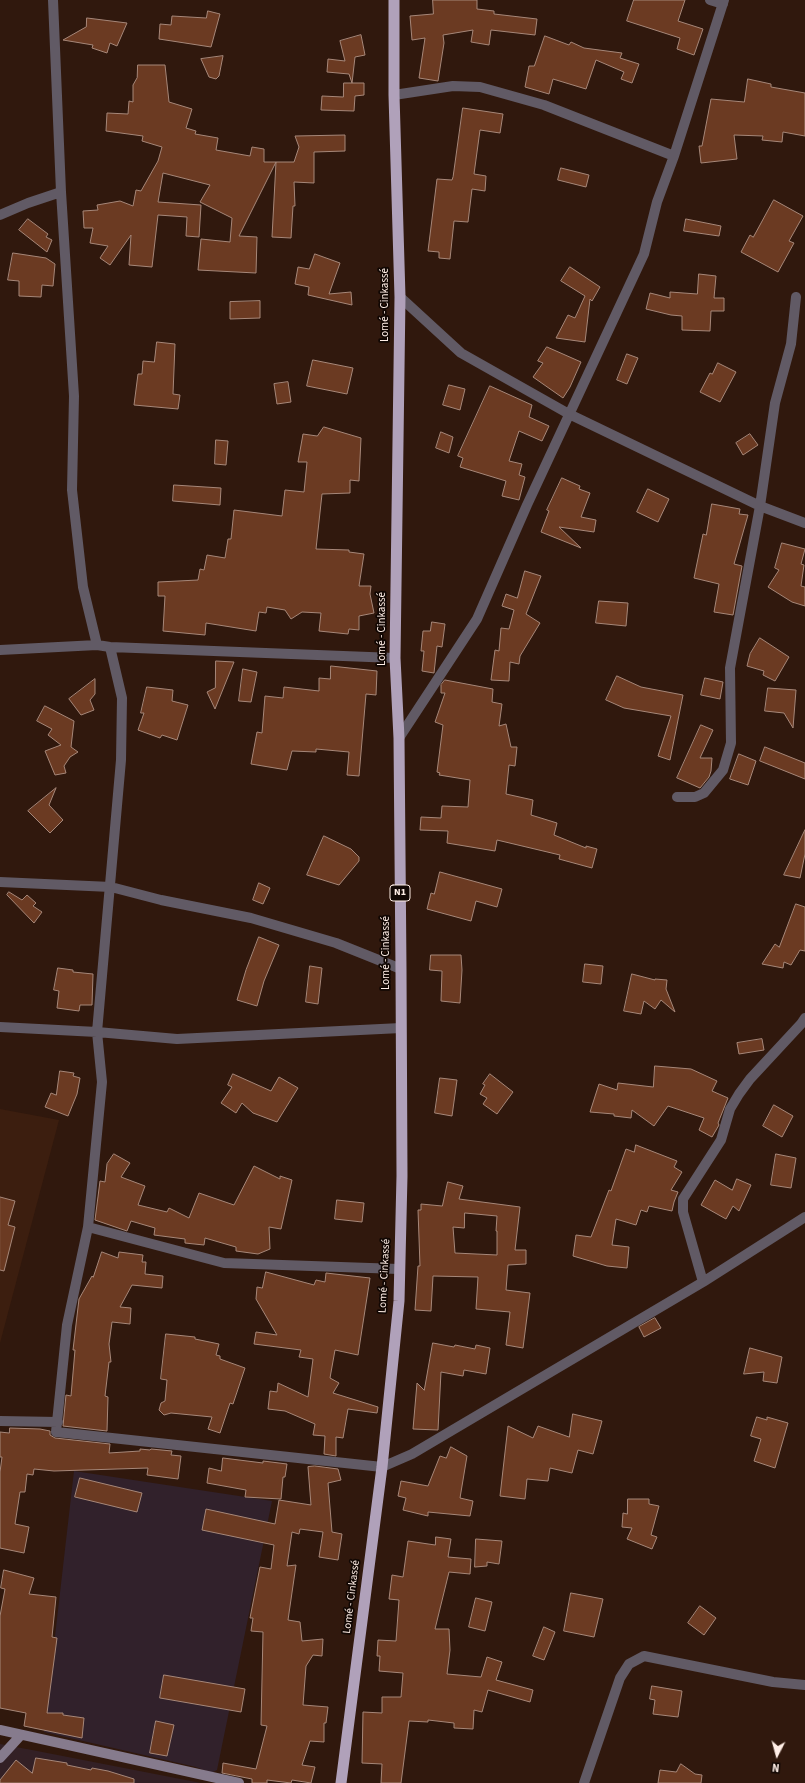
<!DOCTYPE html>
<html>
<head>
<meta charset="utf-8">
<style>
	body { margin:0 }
	#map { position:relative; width:805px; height:1783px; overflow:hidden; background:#30180d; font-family:"Source Sans 3",sans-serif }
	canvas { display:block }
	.north { position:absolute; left:757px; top:1735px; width:40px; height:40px; -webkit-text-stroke:3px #110703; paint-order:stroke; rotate:186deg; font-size:11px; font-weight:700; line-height:16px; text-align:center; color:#ffeee6 }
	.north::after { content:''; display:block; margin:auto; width:14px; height:18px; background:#ffeee6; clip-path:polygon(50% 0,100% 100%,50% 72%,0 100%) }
</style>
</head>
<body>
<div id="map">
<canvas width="805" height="1783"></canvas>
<div class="north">N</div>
</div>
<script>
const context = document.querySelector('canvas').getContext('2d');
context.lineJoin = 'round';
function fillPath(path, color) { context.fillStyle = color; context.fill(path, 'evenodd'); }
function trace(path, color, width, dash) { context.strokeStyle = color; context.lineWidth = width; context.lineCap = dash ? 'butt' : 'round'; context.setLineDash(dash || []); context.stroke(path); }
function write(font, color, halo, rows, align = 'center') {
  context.font = font + ' "Source Sans 3",sans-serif'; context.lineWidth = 3.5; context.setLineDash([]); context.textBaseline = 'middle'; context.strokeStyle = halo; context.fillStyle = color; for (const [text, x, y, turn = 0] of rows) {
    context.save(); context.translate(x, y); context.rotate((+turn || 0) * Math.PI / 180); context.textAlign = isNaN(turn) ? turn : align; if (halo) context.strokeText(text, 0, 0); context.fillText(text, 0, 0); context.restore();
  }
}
fillPath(new Path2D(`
	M0 1744 32 1750 201 1783H0Z`), '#332025');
fillPath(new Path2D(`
	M0 1109 59 1120 0 1343Z`), '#3c1e0f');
fillPath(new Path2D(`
	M74 1471 272 1501 217 1770 211 1773 196 1767 44 1732Z`), '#31212b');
const building = new Path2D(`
	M433 0H477V9L494 11V14L537 19 535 35 491 30 489 45 471 42 473 30 443 35 444 43 438 81 419 78 425 38 412 40 410 16 433 14Z
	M634 0H685L678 21 703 29 694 55 677 49 680 38 627 21Z
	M208 11 220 14 211 47 159 39 160 24 171 25 172 16 206 18Z
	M87 18 127 23 117 46 110 43 107 53 92 48 93 45 63 40 86 27Z
	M361 35 365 55 355 57 352 83 349 74 327 72 328 59 345 61 340 41Z
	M545 36 569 45 571 42 584 48 622 53 620 58 639 64 632 83 621 79 624 72 596 60 586 89 553 79 549 94 525 87 529 66H534Z
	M223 56 219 76 216 79 209 77 201 59Z
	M138 65H165L169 102 192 109 186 128 196 131 195 134 218 138 216 150 250 156 252 147 264 149V162H294L299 147 295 136 345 135V151L314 152V183L294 182 295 206H293L291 238 272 237 276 162 239 236 257 237 256 273 198 270 201 239 230 242 232 218 200 202 210 185 163 173 158 202 201 205 199 237 186 236 187 217 158 215 152 267 129 265 131 235 110 265 100 258 108 246 90 243 93 228H84L83 211 98 210 97 205 120 201 133 206 136 190 141 191 158 161 162 147 142 141 143 136 106 131 107 113 128 114 129 101 133 102V85L137 78Z
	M748 79 771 84V87L805 93V136L783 132 782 142 762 140 763 136 734 135 737 159 701 163 699 146H702L711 99 744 102Z
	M344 83H364V95L355 96 354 111 321 110 322 96 343 97Z
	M463 108 503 114 500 133 480 130 474 174 486 176 485 191 472 189 468 222 454 221 450 259 439 258V252L428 251 437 179 452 180 453 177Z
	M561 168 589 175 586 187 558 180Z
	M774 200 803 216 789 241 794 243 778 272 741 252 750 235 753 237Z
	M28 219 48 234 46 237 52 240 47 252 19 230Z
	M686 219 721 226 719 236 684 231Z
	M13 253 46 258 55 264 53 286 42 285 41 297 19 296V281L8 280Z
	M315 254 340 263 329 294 351 292 352 305 308 295 309 287 295 284 298 267 309 269Z
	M570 267 600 287 592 301 590 299 585 342 556 338 568 315 575 318 585 296 561 281Z
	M699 274 716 276 714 298H724V311H711L710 331 682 330V316L671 315 646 309 650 293 670 298V292L697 294Z
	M260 301V318L230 319V302Z
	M157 342 175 344 173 394 180 395 178 409 134 405 138 374H142L143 361 154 362Z
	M547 347 581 362 570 387 563 398 533 377 543 363 538 361Z
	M627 354 638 358 627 384 617 380Z
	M313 360 353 368 347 394 307 386Z
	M718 363 736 372 720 402 700 392 710 373 712 374Z
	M288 382 291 402 277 404 274 384Z
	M449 385 465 389 460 410 443 405Z
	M490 386 532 405 529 417 549 426 542 441 519 431 509 461 522 464 519 475 525 477 519 500 502 496 506 481 460 467 463 458 458 456Z
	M324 427 361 438 359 481 350 480V493L322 494 316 549 349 550V552L364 554 359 586H371L370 594 374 613 359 616V630L349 629 348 634 319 631 321 613 302 612 291 619 285 610 267 607 266 613 259 612 256 631 206 623 205 635 163 631 165 596H158V582L198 580 200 569 204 570 207 555 225 558 228 539H231L234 510 282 516 285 490 304 492 307 462H298L303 434 317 436Z
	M441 432 453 437 449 453 436 448Z
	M750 434 758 445 743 455 736 443Z
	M216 440 228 441 226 465 215 464Z
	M562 478 580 486 579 489 590 493 581 517 596 520 594 532 559 527 581 548 541 532 549 511 547 510Z
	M174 485 221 488 220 505 173 501Z
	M648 489 669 499 658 522 637 512Z
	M712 504 740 509 739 514 748 515 734 564 742 566 733 615 714 612 719 584 694 578 703 534 706 535Z
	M782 543 805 549 801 564 804 565 801 586 805 587V606L792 602 768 587 779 570 775 568Z
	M525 571 541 576 526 614 540 623 520 656 519 664 510 662 509 681 491 680 495 650 499 651 501 628 509 629 514 610 502 606 506 594 517 598Z
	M599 601 628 603 626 626 596 623Z
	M432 622 445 624 442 647 437 646 434 673 422 671 424 651H421L423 631H430Z
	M760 638 789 657 775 681 763 675 764 671 747 666 750 654Z
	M216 661 234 662 215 709 207 692 215 688Z
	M331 666 377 671 376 695 366 694 359 776 347 775 349 752 316 749V752L292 751 287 770 251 764 257 732 262 733 265 696 283 698 284 687 319 691V678L330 679Z
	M243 669 257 672 251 702 239 701Z
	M617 676 641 687 683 695 670 760 658 756 671 716 624 708 606 700Z
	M705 678 723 682 720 699 701 695Z
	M95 679V694L90 700 94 710 81 715 69 699Z
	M445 680 493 689 492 702 502 704 499 726 506 724 511 747H517L515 766 509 765 506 794 533 800 531 815 557 823 554 835 586 848V846L597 849 592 868 559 859 560 855 497 840 495 851 447 843 448 831 420 830 421 817 441 818 442 806 468 807 470 780 439 775 440 773 437 772 443 725 435 722 445 693H441V685Z
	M147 687 173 690 172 701 188 705 177 740 162 735 160 738 138 730 144 713H141Z
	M768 688 796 690 793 728 784 713 765 711Z
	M45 706 74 721 71 747 78 752 70 757 64 766 66 773 55 775 45 751 61 745 48 735 52 729 37 721Z
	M701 725 713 730 700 758H712L711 771 709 777 700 788 677 778Z
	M765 747 805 763V779L760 761Z
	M739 754 756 761 748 785 730 779Z
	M56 788 49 805 63 820 50 833 28 811Z
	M805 830V854L800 878 784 875Z
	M324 836 351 849 359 857V861L339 885 307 875Z
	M440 872 502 889 497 907 476 901 471 921 427 909 431 893 434 894Z
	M259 883 270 888 263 904 253 900Z
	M9 892 22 900 27 895 36 903 33 906 42 912 34 923 7 895Z
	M796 904 805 907V951L800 950 791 965 784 962 783 968 762 964 775 944 779 947Z
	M259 937 279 945 264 981 257 1006 237 1000 246 970Z
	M431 955H461L462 970 460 1003 441 1001 442 971 430 970Z
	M585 964 603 966 601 984 583 982Z
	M310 966 322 968 318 1004 306 1002Z
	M58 968 73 970V972L93 974 92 1005H80L79 1011 57 1008 59 991 54 990Z
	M632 974 655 980V979L667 980 666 989 675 1012 661 1000 655 1009 644 1001 641 1014 624 1011Z
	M762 1039 764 1050 739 1054 737 1043Z
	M655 1066 691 1069 717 1081 712 1091 728 1098 718 1123 719 1125 712 1137 699 1130 704 1118 668 1106 654 1126 632 1110 631 1118 614 1116V1114L590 1112 599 1084 617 1090 618 1083 653 1087Z
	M60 1071 74 1073 73 1076 80 1078 77 1094 68 1116 45 1107 51 1093 56 1095Z
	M233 1074 271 1091 279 1077 298 1088 277 1122 253 1113 242 1103 236 1113 221 1103 232 1087 228 1085Z
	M490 1074 513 1092 497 1114 483 1104 487 1098 480 1094 485 1085 483 1084Z
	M440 1078 457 1080 452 1116 435 1113Z
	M774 1105 793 1116 782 1137 763 1126Z
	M636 1145 677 1161 674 1167 682 1172 671 1190 678 1192 674 1202 672 1211 649 1206 647 1212 641 1210 636 1225 616 1219 612 1245 629 1247 627 1268 607 1266 573 1256 576 1235 591 1237 609 1190 611 1191 626 1149 634 1152Z
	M114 1154 130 1163 121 1177 145 1186 138 1205 167 1212 169 1208 189 1218 199 1193 234 1205 254 1166 280 1179V1176L292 1180 281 1229 269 1227 270 1249 258 1254 236 1251V1247L205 1238 204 1245 185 1243V1239L154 1235 155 1228 131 1221 127 1231 95 1220 100 1181 105 1182 107 1164Z
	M776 1154 796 1158 791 1188 771 1185Z
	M737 1179 751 1185 739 1211 733 1206 726 1219 701 1205 715 1180 732 1190Z
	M448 1182 463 1186 459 1199 520 1207 515 1250H526V1264L508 1265 506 1290 530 1293 523 1348 506 1345 510 1312 476 1309 478 1277 433 1276 431 1311 415 1310 418 1266H420L418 1210H421V1204L442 1206ZM465 1213 497 1216 496 1231H497V1255L455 1253 453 1227 464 1228Z
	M0 1197 15 1201 8 1225 15 1227 4 1271 0 1270Z
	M337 1200 364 1203 362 1222 335 1219Z
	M102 1252 118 1258 119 1252 143 1255 142 1262H146L145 1274 163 1276 162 1288 132 1285 120 1307 131 1308 130 1324 112 1322 109 1344 111 1362H109L105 1396 108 1397 107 1431 63 1426 66 1395 71 1396 75 1350H73L79 1299 92 1276 93 1277Z
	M266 1272 314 1285 316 1280 325 1282 326 1273 370 1278 358 1355 335 1350 330 1378 339 1383 333 1393 378 1407 377 1413 348 1409 343 1438 336 1437V1456L324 1454 325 1436 313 1435 315 1424 285 1411 268 1409 270 1391 277 1392 278 1383 308 1397 313 1359 299 1357 301 1350 254 1344 256 1332 277 1335 256 1299 257 1287 262 1288Z
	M655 1318 661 1328 644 1337 639 1327Z
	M166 1334 195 1337V1339L219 1344 216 1355 220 1356V1359L245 1368 233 1404 230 1403 220 1433 208 1429 212 1417 171 1413 164 1415 159 1410 161 1403 165 1401 167 1380 161 1379Z
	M433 1343 454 1347 455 1345 475 1349 476 1345 490 1348 486 1374 464 1370 463 1376 441 1372 438 1430 413 1429 417 1383 424 1390Z
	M750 1348 782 1357 777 1383 763 1381 764 1372 744 1374Z
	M573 1414 602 1421 593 1454 578 1450 572 1473 550 1468 548 1481 527 1479 525 1499 500 1496 508 1426 533 1438 538 1426 569 1437Z
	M757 1417 767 1420V1417L788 1423 775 1468 754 1461 761 1439 751 1436Z
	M10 1428 40 1429 50 1431V1435L55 1438 110 1444 109 1453 140 1451V1449L150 1450 151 1449 172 1451 171 1455 181 1456 178 1479 147 1475 148 1468 54 1471 34 1469 33 1475 27 1474 25 1492H20L15 1524 29 1527 24 1553 0 1548V1472L2 1457H0V1432L9 1433Z
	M451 1447 467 1456 460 1498 473 1501 470 1516 428 1512V1516L403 1510 406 1498 398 1496 401 1481 428 1486 440 1456 446 1458Z
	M223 1458 263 1463V1461L287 1464 285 1477H283L281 1499 245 1497 246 1490 207 1483 209 1468 221 1471Z
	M315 1466 338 1469 341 1480 328 1483 332 1532 342 1534 338 1560 319 1557 323 1532 300 1529 299 1534 292 1532 287 1566 296 1565 288 1620 300 1622 302 1641 323 1639 322 1656 313 1655 306 1666 303 1705 328 1707 326 1723H324V1742L310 1741 302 1765 315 1767 311 1783 292 1780 291 1783 267 1780V1783H252V1779L222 1773 223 1763 256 1769 267 1726 261 1725 263 1632 251 1631 253 1618H250L260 1567 271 1569 274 1545 202 1530 206 1509 275 1524 279 1500 311 1505 308 1467Z
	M80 1478 142 1493 137 1512 75 1497Z
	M628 1499H649V1504L659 1506 651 1535 657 1537 652 1549 627 1539 632 1528 622 1527 623 1513 627 1514Z
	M436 1537 451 1539 448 1557 471 1559 470 1574 449 1572 435 1629H449L450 1650 447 1674 481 1677 487 1657 502 1662 496 1680 533 1690 530 1702 488 1690 482 1712 474 1710 473 1729 454 1728V1723L428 1720V1722L409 1721 401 1783H381L382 1764 362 1763 363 1712 382 1713V1697H401L403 1673 379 1671 380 1656H377L378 1640 396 1641 399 1600 389 1599 392 1575 403 1577 408 1541 435 1545Z
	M476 1539 502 1541 499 1564 487 1562V1566L475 1567Z
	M4 1570 34 1578 29 1594 56 1597 52 1637 57 1638 47 1713H63V1715L84 1718 82 1738 24 1726 26 1713 0 1708V1616L5 1589 1 1588Z
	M571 1593 603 1599 594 1637 564 1631Z
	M476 1598 492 1602 485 1631 469 1627Z
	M700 1606 716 1618 704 1635 688 1623Z
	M544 1627 555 1632 544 1660 533 1656Z
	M164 1675 245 1689 241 1712 160 1698Z
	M652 1686 682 1691 678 1717 653 1714 655 1700 650 1699Z
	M156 1721 174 1725 167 1756 150 1753Z
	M36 1758 67 1763V1765L91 1770 92 1768 108 1771 134 1779V1783H0V1780L16 1760 32 1773Z
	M681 1764 695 1774 702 1775 701 1783H658L660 1770 676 1772Z`);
fillPath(building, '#6b3a22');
trace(building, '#a68779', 1);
trace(new Path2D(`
	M53 0 61 192 74 396 72 490 83 587 97 645
	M710 0 723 4
	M394 95 453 86 480 87 544 105 674 156
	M0 215 28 203 61 192
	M400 297 461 353 569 414 760 506 805 523
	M110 647 122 698 121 760 97 1032 102 1082 88 1227 67 1325 56 1432 382 1467 412 1454 703 1282 805 1217
	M0 650 97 645 110 647 395 658
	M399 738 477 619 527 505 644 254 657 202 674 156 724 0
	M677 797H695L704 793 723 770 731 743 730 668 760 506 775 403 791 344 796 297
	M0 882 111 887 161 900 251 918 336 943 401 969
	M0 1027 97 1032 177 1039 401 1028
	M88 1227 224 1263 399 1269
	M703 1282 683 1212V1199L721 1140 730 1109 739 1094 750 1079 801 1024 805 1018
	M0 1421 58 1422
	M584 1783 620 1678 629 1664 644 1656 773 1682 805 1685`), '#615a65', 10);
trace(new Path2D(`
	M0 1730 239 1783
	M0 1758 21 1735`), '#867b8d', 10);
trace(new Path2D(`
	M341 1783 382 1467 399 1301 402 1176 401 969 399 738 395 658 400 297 394 95V0`), '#b0a1ba', 11);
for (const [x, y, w] of [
	[400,893,20]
]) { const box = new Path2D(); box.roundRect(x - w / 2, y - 8, w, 16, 3); context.fillStyle = '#110703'; context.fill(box); trace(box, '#ffeee6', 1); }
write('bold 10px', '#ffeee6', null, [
	["N1",400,893]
]);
write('11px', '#ffeee6', '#110703', [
	["Lomé - Cinkassé",386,305,-90],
	["Lomé - Cinkassé",383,629,-90],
	["Lomé - Cinkassé",387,953,-90],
	["Lomé - Cinkassé",385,1276,-87],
	["Lomé - Cinkassé",352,1597,-83]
]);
</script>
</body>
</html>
